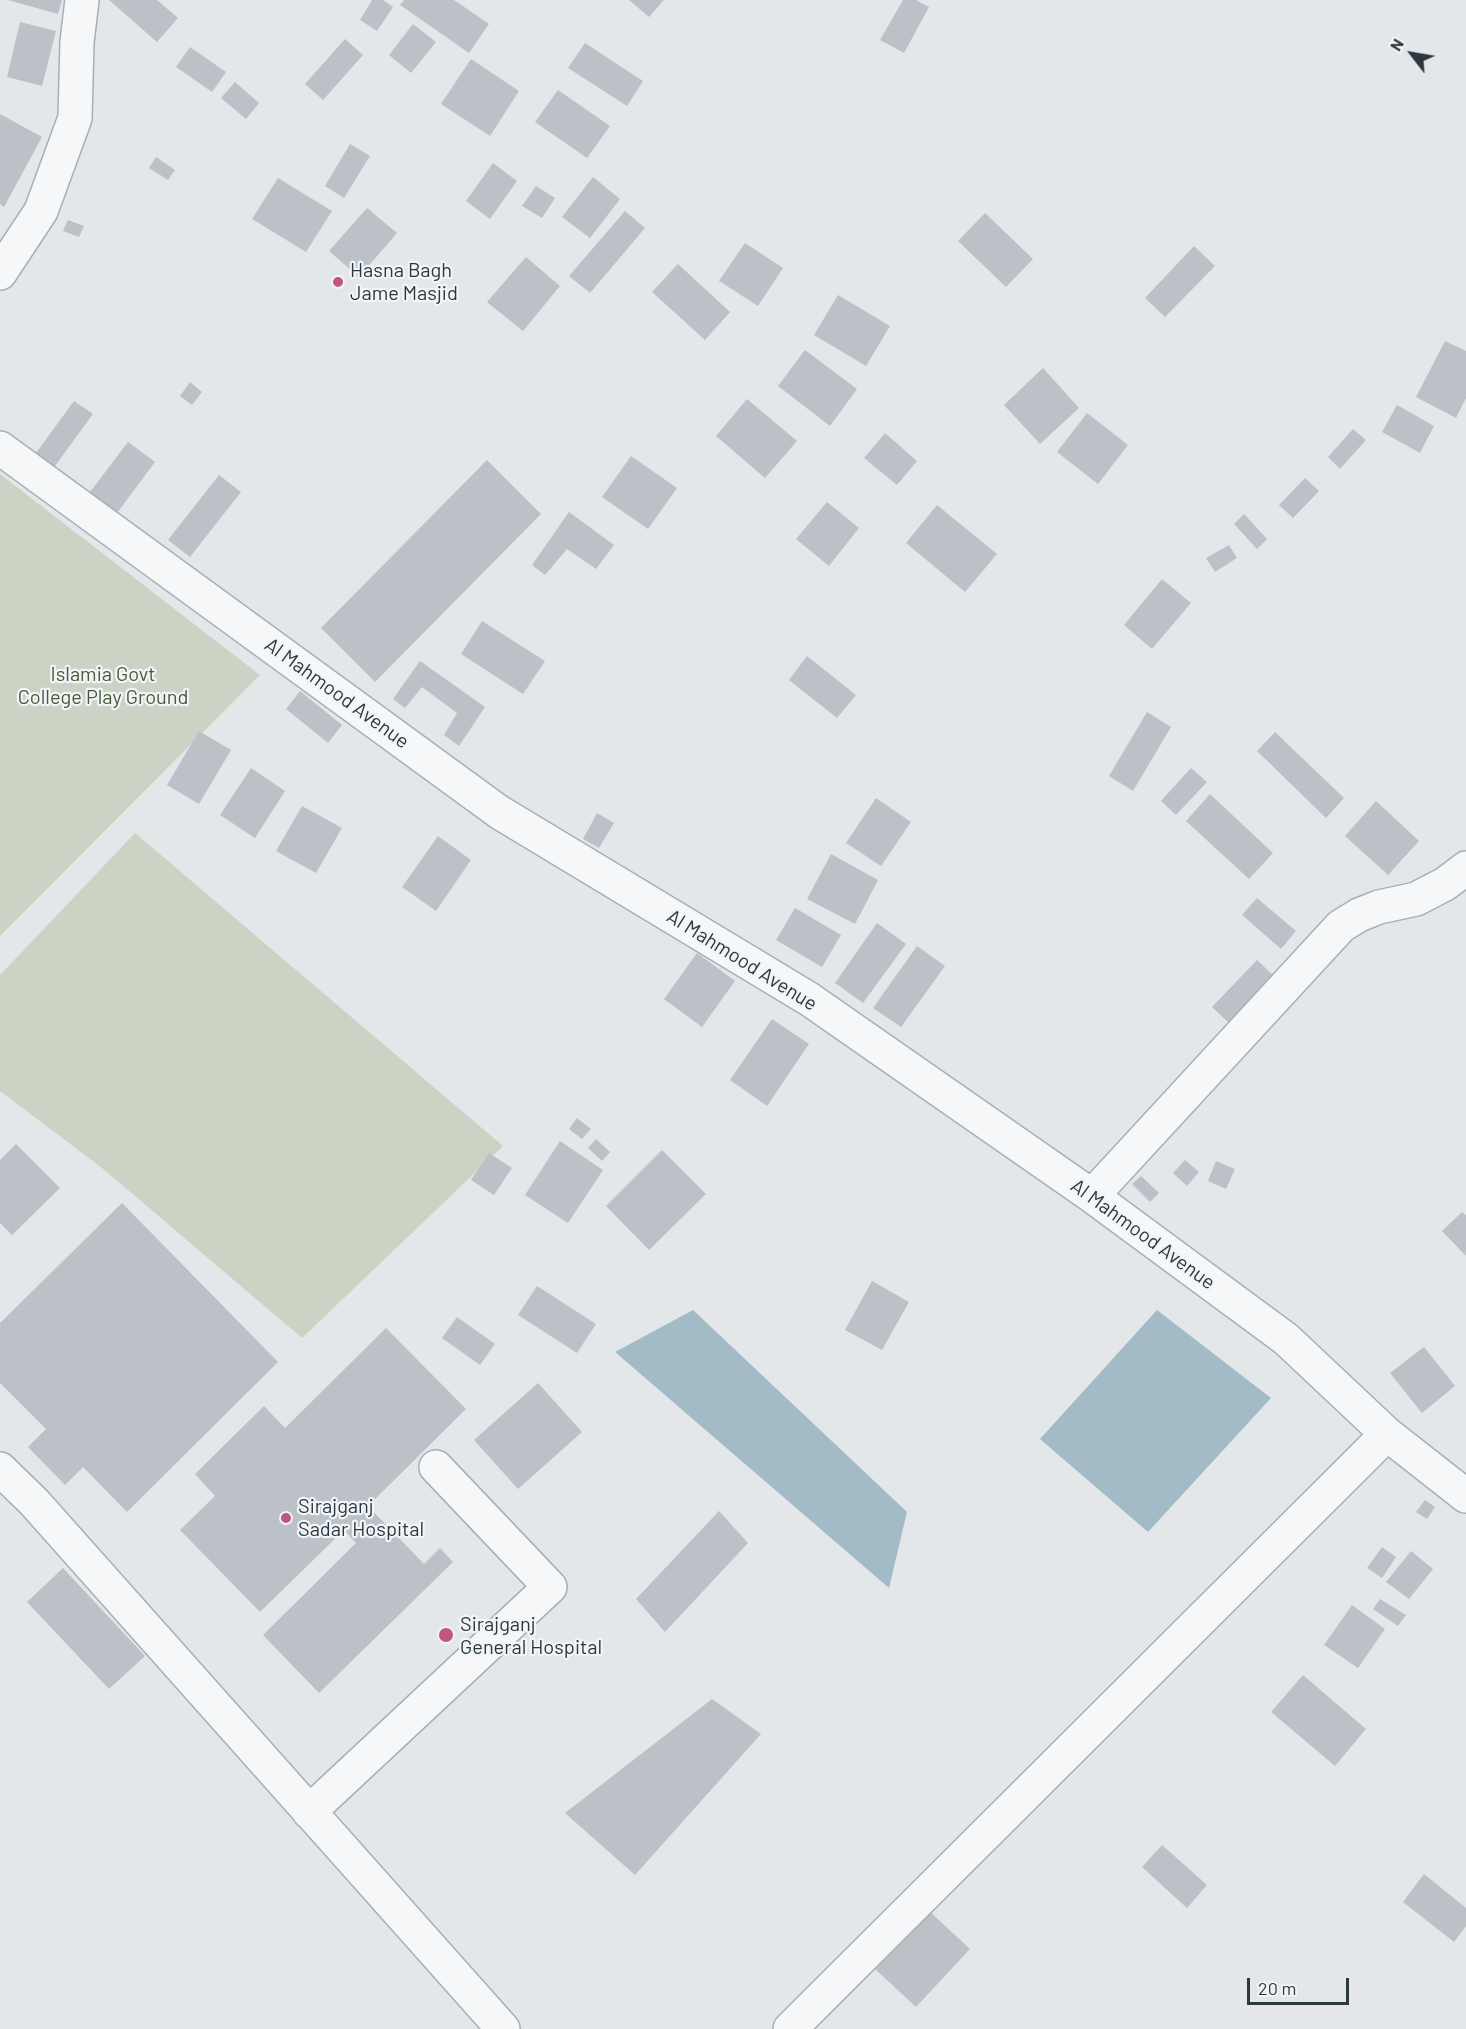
<!DOCTYPE html>
<html>
<head>
<meta charset="utf-8">
<style>
	body { margin:0 }
	#map { position:relative; width:1466px; height:2029px; overflow:hidden; background:#e3e7ea; font-family:Barlow,sans-serif }
	canvas { display:block }
	.north { position:absolute; left:1382px; top:24px; width:60px; height:60px; -webkit-text-stroke:4px #f2f5f7; paint-order:stroke; rotate:301deg; font-size:16px; font-weight:700; line-height:24px; text-align:center; color:#2c3840 }
	.north::after { content:''; display:block; margin:auto; width:21px; height:27px; background:#2c3840; clip-path:polygon(50% 0,100% 100%,50% 72%,0 100%) }
	.scale { position:absolute; left:1247px; top:1978px; width:102px; height:27px; box-sizing:border-box; border:3px solid #2c3840; border-top:0; padding-left:8px; font-size:18px; line-height:21px; white-space:nowrap; color:#2c3840; -webkit-text-stroke:4px #f2f5f7; paint-order:stroke }
</style>
</head>
<body>
<div id="map">
<canvas width="1466" height="2029"></canvas>
<div class="north">N</div>
<div class="scale">20 m</div>
</div>
<script>
const context = document.querySelector('canvas').getContext('2d');
context.lineJoin = 'round';
function fillPath(path, color) { context.fillStyle = color; context.fill(path, 'evenodd'); }
function trace(path, color, width, dash) { context.strokeStyle = color; context.lineWidth = width; context.lineCap = dash ? 'butt' : 'round'; context.setLineDash(dash || []); context.stroke(path); }
function write(font, color, halo, rows, align = 'center') {
  context.font = font + ' Barlow,sans-serif'; context.lineWidth = 4.5; context.setLineDash([]); context.textBaseline = 'middle'; context.strokeStyle = halo; context.fillStyle = color; for (const [text, x, y, turn = 0] of rows) {
    context.save(); context.translate(x, y); context.rotate((+turn || 0) * Math.PI / 180); context.textAlign = isNaN(turn) ? turn : align; if (halo) context.strokeText(text, 0, 0); context.fillText(text, 0, 0); context.restore();
  }
}
fillPath(new Path2D(`
	M0 474 260 675 0 936Z
	M135 833 503 1146 302 1338 102 1168 0 1091V975Z`), '#cbd3c5');
fillPath(new Path2D(`
	M693 1310 907 1512 889 1588 615 1352Z
	M1157 1310 1271 1398 1148 1532 1040 1439Z`), '#a2bbc6');
fillPath(new Path2D(`
	M8 0H62L58 14Z
	M109 0H157L178 18 157 42Z
	M372 0H383L393 7 377 31 360 20Z
	M404 0H454L489 24 469 53 400 5Z
	M629 0H664L649 17Z
	M903 0H916L929 7 904 53 880 40Z
	M20 22 56 31 42 86 7 77Z
	M413 24 436 42 411 73 389 55Z
	M345 39 363 55 323 100 305 84Z
	M585 43 643 81 627 106 568 68Z
	M190 47 226 72 212 92 176 67Z
	M471 59 519 91 490 136 441 104Z
	M235 82 259 103 246 119 221 98Z
	M558 90 610 126 587 158 535 122Z
	M0 114 42 137 4 207 0 204Z
	M350 144 370 156 344 198 325 186Z
	M156 157 175 170 168 180 149 168Z
	M493 163 517 181 490 219 466 201Z
	M593 177 620 199 590 238 562 217Z
	M278 178 332 211 306 252 252 219Z
	M536 186 555 198 542 218 522 206Z
	M367 208 397 233 359 277 329 251Z
	M625 211 645 228 590 293 569 276Z
	M985 213 1033 259 1006 287 958 241Z
	M68 220 84 226 79 237 63 231Z
	M745 243 783 268 758 306 719 281Z
	M1194 246 1215 266 1165 317 1145 298Z
	M526 257 560 286 523 331 487 302Z
	M678 264 730 312 705 340 652 292Z
	M838 295 890 326 866 366 814 335Z
	M1445 341 1466 351V398L1456 418 1416 397Z
	M805 350 857 389 830 426 778 386Z
	M1043 368 1079 408 1040 444 1004 405Z
	M190 382 202 392 192 405 180 396Z
	M747 399 797 441 765 478 716 436Z
	M74 401 93 414 55 466 36 453Z
	M1397 405 1434 426 1420 453 1382 432Z
	M1087 413 1128 445 1098 484 1057 452Z
	M1353 429 1366 440 1340 469 1328 457Z
	M885 433 917 461 897 485 864 458Z
	M128 442 155 462 114 517 87 496Z
	M631 456 677 488 648 529 602 497Z
	M487 460 541 514 375 682 321 628Z
	M219 475 241 492 190 557 168 540Z
	M1305 478 1319 491 1293 518 1279 505Z
	M827 502 859 528 829 566 796 539Z
	M937 505 997 554 965 592 906 543Z
	M569 512 614 545 596 569 567 549 545 575 532 565Z
	M1244 514 1267 539 1257 549 1234 524Z
	M1229 545 1237 558 1215 572 1206 558Z
	M1162 579 1191 603 1152 649 1124 625Z
	M482 621 545 661 523 694 461 654Z
	M807 656 856 695 837 718 789 680Z
	M420 661 485 707 459 746 444 735 457 713 422 687 405 708 393 699Z
	M300 691 342 725 328 743 286 709Z
	M1147 712 1171 727 1133 791 1109 776Z
	M199 731 231 750 199 804 167 785Z
	M1275 732 1344 798 1326 818 1257 751Z
	M251 768 285 791 255 838 220 815Z
	M1191 768 1207 782 1176 815 1161 801Z
	M1210 794 1273 853 1249 879 1186 821Z
	M876 798 911 822 881 866 846 843Z
	M1376 801 1419 841 1388 875 1345 836Z
	M302 806 342 828 316 873 276 851Z
	M597 813 614 823 599 848 583 839Z
	M438 836 471 860 436 911 402 887Z
	M831 854 878 880 855 924 807 899Z
	M1257 898 1296 931 1281 949 1242 915Z
	M795 908 841 935 822 967 776 940Z
	M877 923 906 944 863 1003 835 983Z
	M917 946 945 966 901 1027 873 1008Z
	M697 953 735 981 702 1027 664 999Z
	M1257 960 1276 978 1231 1025 1212 1007Z
	M772 1019 809 1044 767 1106 730 1080Z
	M577 1118 591 1129 582 1139 569 1129Z
	M596 1139 610 1152 602 1161 588 1148Z
	M560 1141 603 1170 568 1223 525 1195Z
	M16 1144 60 1188 12 1235 0 1223V1160Z
	M662 1150 706 1194 649 1250 606 1206Z
	M489 1153 512 1168 494 1195 471 1180Z
	M1185 1160 1199 1172 1187 1186 1173 1173Z
	M1216 1161 1235 1169 1226 1189 1208 1181Z
	M1141 1176 1159 1193 1150 1202 1132 1184Z
	M122 1203 278 1362 127 1512 83 1467 65 1485 28 1447 46 1429 0 1383V1323Z
	M1462 1212 1466 1215V1256L1442 1231Z
	M872 1281 909 1302 882 1350 845 1330Z
	M537 1286 596 1324 577 1353 518 1315Z
	M457 1317 495 1344 480 1365 442 1338Z
	M386 1328 466 1409 368 1506 424 1564 440 1548 453 1562 319 1693 263 1635 356 1543 344 1530 260 1612 180 1530 215 1496 195 1474 264 1406 285 1428Z
	M1424 1347 1455 1386 1422 1413 1390 1373Z
	M538 1383 582 1432 518 1489 474 1440Z
	M1425 1500 1435 1507 1427 1519 1416 1512Z
	M719 1511 748 1543 665 1632 636 1599Z
	M1382 1547 1396 1557 1382 1578 1367 1568Z
	M1411 1551 1433 1569 1409 1599 1386 1582Z
	M63 1568 145 1656 109 1689 27 1602Z
	M1380 1599 1406 1615 1398 1626 1373 1609Z
	M1352 1605 1385 1629 1358 1668 1324 1645Z
	M1303 1675 1366 1729 1335 1766 1271 1712Z
	M712 1699 761 1734 635 1875 565 1813Z
	M1162 1845 1207 1885 1187 1908 1142 1867Z
	M1424 1874 1466 1908V1926L1454 1942 1403 1902Z
	M928 1910 970 1949 916 2007 873 1967Z`), '#bbc1c6');
const minor = new Path2D(`
	M0 273 41 211 75 118 77 42 82 0
	M0 448 499 812 809 999 1092 1196 1286 1339 1387 1434 1466 1496
	M1092 1196 1341 926 1359 915 1379 907 1416 899 1445 884 1466 868
	M0 1469 34 1502 503 2029
	M309 1812 550 1587 436 1467
	M790 2029 1387 1434`);
trace(minor, '#a8afb4', 36);
trace(minor, '#f5f7f8', 33);
for (const [x, y, r, color] of [
	[338,282,6,"#c1567d"],
	[286,1518,6,"#c1567d"],
	[446,1635,8,"#c1567d"]
]) { const dot = new Path2D(); dot.arc(x, y, r, 0, 2 * Math.PI); context.fillStyle = color; context.fill(dot); trace(dot, '#f2f5f7', 2); }
write('20px', '#2c3840', '#f2f5f7', [
	["Hasna Bagh",350,270],
	["Jame Masjid",350,293],
	["Sirajganj",298,1506],
	["Sadar Hospital",298,1529],
	["Sirajganj",460,1624],
	["General Hospital",460,1647]
], 'left');
write('20px', '#485a3b', '#f2f5f7', [
	["Islamia Govt",103,674],
	["College Play Ground",103,697]
]);
write('20px', '#2c3840', '#f2f5f7', [
	["Al Mahmood Avenue",337,693,36],
	["Al Mahmood Avenue",742,960,32],
	["Al Mahmood Avenue",1143,1234,36]
]);
</script>
</body>
</html>
